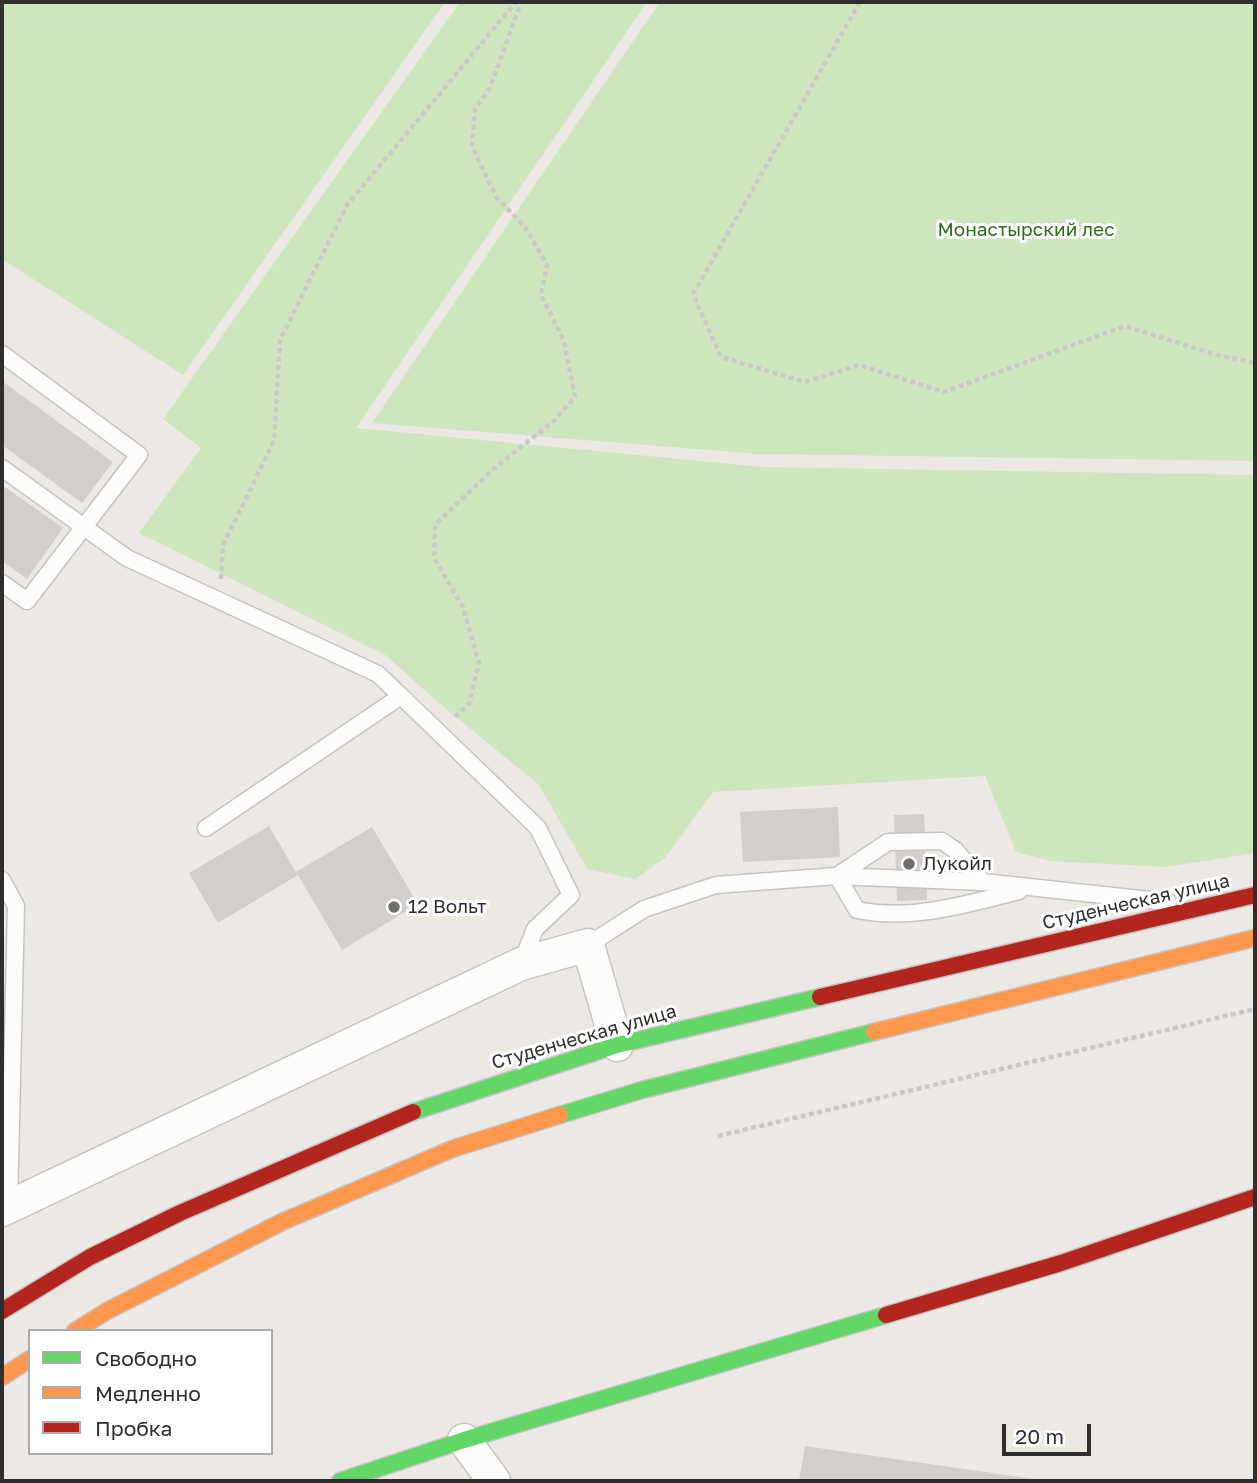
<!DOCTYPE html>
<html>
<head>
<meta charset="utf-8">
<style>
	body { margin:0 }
	#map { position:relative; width:1257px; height:1483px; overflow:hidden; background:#ece8e4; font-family:"Golos Text",sans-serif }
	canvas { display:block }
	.frame { position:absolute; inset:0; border:4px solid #2e2e2e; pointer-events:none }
	.legend { position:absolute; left:28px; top:1329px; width:245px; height:126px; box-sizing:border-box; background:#fff; border:2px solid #ababab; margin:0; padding:9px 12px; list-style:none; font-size:21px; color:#2e2e2e }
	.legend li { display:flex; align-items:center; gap:14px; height:35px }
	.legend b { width:35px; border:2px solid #ababab }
	.scale { position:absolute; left:1002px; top:1424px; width:89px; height:32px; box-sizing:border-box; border:4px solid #2e2e2e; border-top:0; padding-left:9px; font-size:21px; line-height:24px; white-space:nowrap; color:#2e2e2e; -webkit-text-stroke:5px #fff; paint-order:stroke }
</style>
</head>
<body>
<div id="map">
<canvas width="1257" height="1483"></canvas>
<div class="frame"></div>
<ul class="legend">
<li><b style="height:9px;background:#63d668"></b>Свободно</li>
<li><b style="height:9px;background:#ff974d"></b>Медленно</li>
<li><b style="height:9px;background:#b3261e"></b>Пробка</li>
</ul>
<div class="scale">20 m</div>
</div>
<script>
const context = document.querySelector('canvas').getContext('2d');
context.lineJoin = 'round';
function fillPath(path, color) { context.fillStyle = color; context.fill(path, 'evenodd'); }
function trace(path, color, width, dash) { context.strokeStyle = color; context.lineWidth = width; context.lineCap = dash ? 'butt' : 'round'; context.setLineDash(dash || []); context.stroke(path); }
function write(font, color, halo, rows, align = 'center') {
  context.font = font + ' "Golos Text",sans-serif'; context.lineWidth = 6; context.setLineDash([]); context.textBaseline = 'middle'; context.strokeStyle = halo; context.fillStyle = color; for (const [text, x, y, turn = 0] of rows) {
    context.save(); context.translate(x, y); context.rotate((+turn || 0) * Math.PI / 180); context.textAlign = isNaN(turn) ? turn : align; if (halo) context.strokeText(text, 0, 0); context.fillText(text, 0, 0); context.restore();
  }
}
fillPath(new Path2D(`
	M2 2H445L183 375 2 259Z
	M460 2H647L356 428 763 467 1255 475V853L1165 867 1051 861 1016 852 985 776 713 792 665 858 635 879 587 869 539 785 434 699 387 656 139 533 201 448 163 419Z
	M660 2H1255V461L759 454 372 423Z`), '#cee6be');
fillPath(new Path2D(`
	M2 381 113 462 82 503 2 445Z
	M2 485 63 528 27 579 2 561Z
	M838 807 840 857 743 862 740 812Z
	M924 814 927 900 897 901 894 815Z
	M269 826 296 872 372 827 418 904 342 950 298 875 218 923 189 873Z
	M805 1446 1040 1480V1481H799Z`), '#d1cecb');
const lane = new Path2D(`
	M2 354 139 455 27 601 2 583
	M2 468 127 558 378 674 538 828 571 895 535 929 521 964
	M206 828 401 696
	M2 880 16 906 9 1206
	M983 882 955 850 942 841 888 842 837 876 857 910C911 921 968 904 1019 891
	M588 945 644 909 716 885 837 876 983 882 1168 902`);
const street = new Path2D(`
	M2 1210 521 964 588 945 617 1045
	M464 1440 494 1481`);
const fast = new Path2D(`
	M413 1112 617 1045 820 997
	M560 1115 642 1090 874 1032
	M340 1481 464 1440 886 1315`);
const slow = new Path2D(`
	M874 1032 1255 938
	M75 1331 107 1311 282 1222 452 1149 560 1115
	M2 1377 30 1359`);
const jam = new Path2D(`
	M820 997 1255 895
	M2 1311 90 1257 180 1213 413 1112
	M886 1315 1061 1263 1255 1197`);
trace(lane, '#c5c4c5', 19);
trace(street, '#c5c4c5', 35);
trace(fast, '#c5c4c5', 19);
trace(slow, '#c5c4c5', 19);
trace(jam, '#c5c4c5', 19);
trace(new Path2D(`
	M860 2 693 294 721 357 805 382 859 365 944 392 1125 326 1217 355 1255 363
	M221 579 223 545 274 441 280 340 347 205 516 2
	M455 717 469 704 479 663 463 607 434 558 435 525 491 471 555 420 575 397 564 341 541 295 547 265 525 227 497 198 472 147 475 109 490 88 521 2
	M718 1136 1255 1009`), '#c9c9c8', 4.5, [5, 3.5]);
trace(lane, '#fcfcfb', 16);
trace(street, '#fcfcfb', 32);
trace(fast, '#63d668', 16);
trace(slow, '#ff974d', 16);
trace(jam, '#b3261e', 16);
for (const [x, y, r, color] of [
	[909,864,7,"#706f6e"],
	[394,907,7,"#706f6e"]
]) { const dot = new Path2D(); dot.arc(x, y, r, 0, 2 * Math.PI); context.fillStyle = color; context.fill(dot); trace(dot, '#fff', 2.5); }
write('19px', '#2c6e1b', '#fff', [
	["Монастырский лес",1026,230]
]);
write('19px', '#2e2e2e', '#fff', [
	["Лукойл",923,864],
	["12 Вольт",408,907]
], 'left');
write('19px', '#2e2e2e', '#fff', [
	["Студенческая улица",1136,902,-13],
	["Студенческая улица",584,1037,-16]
]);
</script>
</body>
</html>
